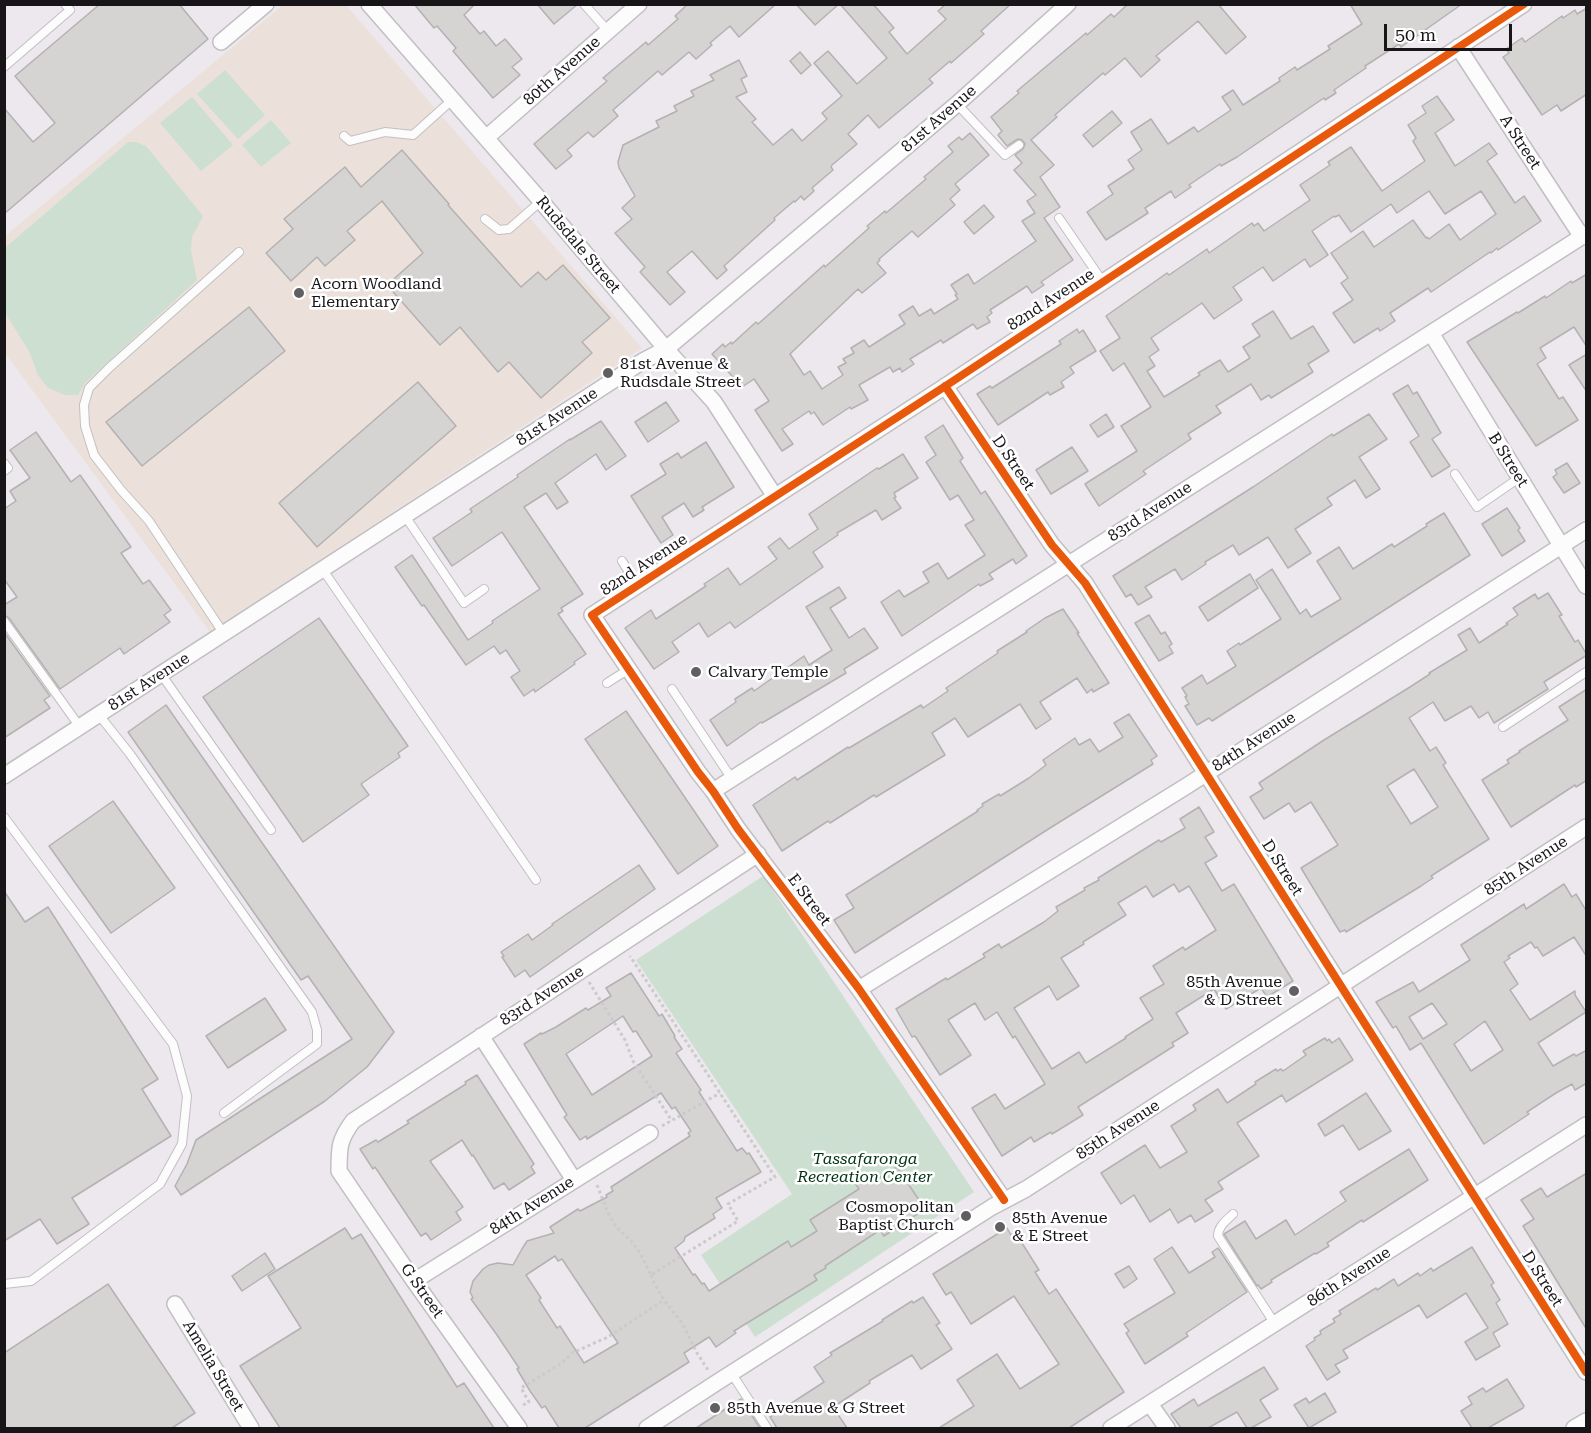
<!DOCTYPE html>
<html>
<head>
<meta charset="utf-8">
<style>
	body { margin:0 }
	#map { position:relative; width:1591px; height:1433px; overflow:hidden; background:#ece8ed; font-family:"Roboto Serif",serif }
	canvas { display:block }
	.frame { position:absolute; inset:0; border:6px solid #181519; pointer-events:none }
	.scale { position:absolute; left:1384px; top:24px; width:128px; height:27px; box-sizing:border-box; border:3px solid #181519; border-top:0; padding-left:8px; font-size:18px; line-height:21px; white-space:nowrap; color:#181519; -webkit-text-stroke:4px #fff; paint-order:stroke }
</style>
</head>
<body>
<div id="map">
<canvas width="1591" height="1433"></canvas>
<div class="frame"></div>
<div class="scale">50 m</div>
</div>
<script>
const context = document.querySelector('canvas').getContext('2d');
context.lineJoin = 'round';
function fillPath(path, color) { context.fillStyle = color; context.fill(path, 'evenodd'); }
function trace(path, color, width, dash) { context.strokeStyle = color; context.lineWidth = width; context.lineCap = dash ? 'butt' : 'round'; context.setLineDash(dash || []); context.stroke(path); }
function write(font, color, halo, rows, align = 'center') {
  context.font = font + ' "Roboto Serif",serif'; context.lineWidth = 5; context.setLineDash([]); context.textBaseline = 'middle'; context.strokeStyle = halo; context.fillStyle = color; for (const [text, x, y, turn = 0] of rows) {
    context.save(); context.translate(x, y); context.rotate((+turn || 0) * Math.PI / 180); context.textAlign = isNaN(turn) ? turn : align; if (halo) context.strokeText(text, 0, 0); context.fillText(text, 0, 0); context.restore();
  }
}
fillPath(new Path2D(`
	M283 5H346L642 348 210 632 5 353 4 237Z`), '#ece1da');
fillPath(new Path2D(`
	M225 70 265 115 238 139 197 94Z
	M192 97 233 145 201 171 160 123Z
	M271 120 291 143 261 167 242 145Z
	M128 142H136L146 146 203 216 192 237 191 251 197 280 85 383 78 395H65L48 388 38 375 29 351 5 313V248Z
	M763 876 974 1192 755 1337 701 1255 792 1194 636 960Z`), '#ccdfd0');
const building = new Path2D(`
	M100 4H179L208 39 4 214V108L33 142 55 123 15 76Z
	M414 4H475L464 15 480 34 484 31 496 46 505 39 522 59 512 67 520 75 493 98 453 51 456 48 437 26 434 28Z
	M537 4H578L554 24Z
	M688 4H776L739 37 730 26 710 43 712 45 696 59 689 52 662 75 658 71 613 110 618 116 595 136 593 137 588 132 567 150 572 156 556 169 534 144 607 81 603 78 646 42 648 45 678 19 675 16Z
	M796 4H839L815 25Z
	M840 4H873L894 28 889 32 907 54 944 21 946 19 938 11 946 4H1011L981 31 984 34 951 63 950 61 929 79 933 83 879 128 868 115 848 134 857 144 832 165 831 167 833 170 812 188 814 191 804 200 801 196 795 202 794 201 774 218 775 220 724 266 727 270 717 279 692 251 667 272 685 292 670 305 640 272 645 267 615 233 632 219 622 208 635 196 619 168 618 162 623 145 659 127 656 121 677 111 674 106 694 96 691 91 714 80 710 75 739 60 747 76 741 79 747 92 736 97 756 119 752 122 773 145 792 129 802 141 827 119 822 113 842 96 814 63 828 51 857 84 887 58Z
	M1128 4H1218L1246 37 1226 54 1198 21 1156 56 1160 60 1141 77 1125 58 1105 75 1103 73 1055 115 1057 117 1031 140 1054 165 1040 177 1060 207 1044 218 1073 260 1041 282 1044 285 1032 293 1027 286 990 310 992 313 987 317 990 322 977 329 973 324 943 343 941 340 910 359 914 364 902 372 900 368 893 372 890 367 859 385 868 400 851 409 850 407 823 425 814 412 811 414 809 411 782 429 793 444 782 451 755 410 769 401 754 379 742 387 712 354 723 344 725 347 731 342 732 344 756 322 758 324 766 317 824 265 825 267 869 228 867 226 885 211 886 213 926 179 924 177 953 152 948 146 959 137 962 140 970 133 989 155 955 184 960 190 950 199 955 205 918 237 912 231 879 259 880 260 877 263 886 273 862 293 858 289 790 354 804 375 810 371 822 389 843 375 838 367 846 363 843 359 854 353 851 348 864 340 869 347 905 324 899 315 913 306 919 316 931 309 934 314 958 299 955 295 957 294 951 285 968 274 974 284 1036 241 1022 221 1035 213 1027 201 1036 195 1014 170 1022 163 1015 155 1023 149 1025 144 1022 140 1018 139 1007 146 998 135 1002 131 991 117 1019 93 1017 91 1086 33 1087 35 1111 14 1114 17Z
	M1350 4H1462L1401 47 1399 44 1365 66 1366 68 1334 90 1336 93 1325 100 1324 98 1318 102 1237 157 1221 166 1220 164 1189 185 1191 187 1175 198 1171 191 1145 208 1148 213 1106 240 1087 212 1113 194 1108 186 1134 169 1128 160 1142 150 1131 132 1151 119 1168 144 1194 127 1198 132 1231 110 1222 97 1233 90 1243 105 1280 81 1279 78 1295 67 1297 70 1330 49 1328 46 1362 24Z
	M1587 8V94L1561 111 1557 105 1542 115 1503 57 1509 53 1506 49 1522 38 1525 42 1562 16 1563 18 1575 10 1577 14Z
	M800 52 811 65 801 74 790 61Z
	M1437 96 1454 120 1435 133 1455 166 1489 143 1497 154 1487 161 1515 203 1524 196 1541 221 1498 250 1497 248 1491 253 1490 252 1431 292 1428 288 1390 313 1395 321 1380 331 1378 328 1354 343 1333 313 1353 300 1341 283 1348 278 1331 253 1363 231 1374 247 1413 220 1426 238 1427 237 1429 239 1449 224 1460 240 1496 214 1481 191 1445 214 1429 191 1397 213 1391 204 1351 232 1339 215 1335 217 1334 216 1312 231 1328 255 1310 267 1305 259 1273 281 1263 267 1233 287 1242 300 1214 319 1202 303 1151 338 1159 350 1149 357 1155 366 1147 371 1164 397 1200 375 1198 373 1220 360 1228 372 1250 358 1243 347 1260 336 1252 324 1273 311 1291 339 1313 326 1329 351 1308 364 1313 372 1271 398 1269 395 1261 400 1251 384 1216 406 1221 413 1188 434 1191 439 1143 471 1146 474 1099 506 1085 484 1137 451 1121 426 1151 407 1124 363 1113 371 1100 351 1120 338 1106 316 1167 273 1169 275 1207 249 1209 253 1252 223 1254 226 1258 223 1264 231 1310 200 1300 185 1330 165 1328 162 1351 147 1382 191 1425 161 1413 141 1416 138 1408 125 1426 113 1422 106Z
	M1112 111 1122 123 1093 147 1083 135Z
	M402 150 449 204 448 205 521 287 538 272 546 280 563 265 610 318 582 342 592 353 541 398 509 362 498 372 460 327 440 345 387 285 423 253 382 201 347 231 355 240 325 266 317 257 291 281 266 253 293 229 284 219 345 167 361 187Z
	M984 205 994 217 974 234 964 222Z
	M1587 274V347L1574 327 1540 348 1546 358 1537 364 1559 399 1563 397 1578 420 1536 446 1467 342 1517 312 1518 313 1545 296 1546 298 1571 281 1572 283Z
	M249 307 285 351 142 466 106 422Z
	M1077 329 1079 333 1083 330 1096 351 1070 367 1074 373 1061 382 1064 387 1050 395 1048 392 998 425 977 394 990 386 992 388 1061 344 1059 341Z
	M1587 354V392L1569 365Z
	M418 382 456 426 317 547 279 503Z
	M1408 385 1413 394 1417 392 1441 433 1432 439 1450 466 1432 477 1410 442 1419 436 1393 394Z
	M666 402 679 421 648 442 635 422Z
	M1106 414 1114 427 1098 437 1090 425Z
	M1369 414 1387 439 1359 457 1380 489 1366 498 1355 480 1327 498 1332 505 1295 529 1311 553 1288 568 1268 537 1239 555 1233 545 1205 562 1206 564 1182 580 1175 569 1145 587 1152 597 1138 605 1131 594 1126 597 1113 576 1253 487 1332 434 1333 436Z
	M601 421 626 456 606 470 596 454 555 483 568 502 557 509 546 493 524 507 583 594 561 608 563 611 558 614 586 654 574 662 575 664 535 692 534 689 524 696 511 677 520 671 506 650 500 654 494 646 466 665 424 605 422 606 395 567 412 555 468 640 493 623 492 621 540 589 502 532 452 566 433 538 472 512 470 509 518 477 517 475 570 439V440Z
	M943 425 963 458 960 461 981 494 985 491 1027 556 1016 564 1013 559 989 574 993 579 980 586 979 584 902 636 881 602 899 590 904 597 929 582 923 572 938 563 948 579 985 555 965 525 974 520 958 495 950 500 926 462 936 455 925 437Z
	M36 432 71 482 80 475 131 547 121 553 143 584 149 580 171 610 164 615 170 622 124 654 120 648 60 689 9 618 4 615V605L17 597 4 579V509L16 501 10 491 30 478 10 450Z
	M706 442 734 487 702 507 704 510 693 517 684 503 662 517 673 535 661 543 631 496 666 474 660 464 678 453 681 458Z
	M1072 447 1088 471 1051 494 1036 470Z
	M903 454 918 478 894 493 896 497 894 498 901 508 882 520 876 510 837 533 838 535 813 552 823 567 735 628 730 622 708 637 699 623 672 642 679 652 654 669 625 628 651 610 656 619 706 586 704 584 728 568 740 585 777 559 768 547 780 538 789 549 818 529 809 514 877 468 879 469Z
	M1567 463 1580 483 1564 493 1553 477 1557 474 1555 470Z
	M1507 508 1520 528 1518 530 1525 541 1502 556 1482 524Z
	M1444 513 1470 555 1212 721 1209 718 1197 725 1185 706 1189 704 1185 697 1187 696 1182 688 1202 675 1207 684 1236 666 1227 651 1239 643 1240 645 1281 619 1256 580 1272 569 1300 614 1306 609 1311 617 1341 599 1317 561 1339 547 1353 569 1392 544 1394 547 1427 526 1426 524Z
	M1250 574 1258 588 1208 621 1199 607Z
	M839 587 846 598 830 608 849 638 864 628 878 648 844 669 846 673 762 723 761 722 727 746 710 720 736 702 735 699 752 688 754 691 804 656 809 665 832 650 806 607Z
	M1548 593 1562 615 1559 616 1575 642 1578 640 1587 655 1544 682 1548 689 1494 723 1488 712 1479 718 1471 706 1445 721 1433 702 1409 718 1430 751 1436 747 1446 763 1443 765 1489 839 1431 876 1433 878 1421 886 1346 932 1345 930 1340 932 1301 868 1338 845 1311 802 1295 812 1289 803 1264 819 1250 797 1263 789 1259 783 1324 740 1410 687 1430 674 1429 673 1467 650 1458 635 1470 628 1479 643 1508 624 1506 623 1518 615 1513 608 1535 594 1538 599ZM1414 769 1438 807 1411 824 1387 786Z
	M1063 609 1079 633H1077L1109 683 1093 692 1092 689 1087 693 1077 678 1040 702 1051 719 1036 729 1020 704 968 737 955 718 932 733 945 755 876 797 874 795 830 823 828 821 782 851 753 805 795 777 797 780 848 747 849 748 921 705 923 708 948 691 946 688 998 653 997 651 1027 632 1026 631 1045 618Z
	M1149 615 1161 634 1165 632 1172 644 1169 646 1173 653 1159 661 1135 623Z
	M319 618 408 746 398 753 400 757 361 784 369 795 303 842 203 697Z
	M4 632 50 696 44 700 50 708 4 738Z
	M1587 689V780L1576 787 1575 785 1511 827 1482 780 1509 763 1507 760 1520 752 1519 751 1568 720 1559 707Z
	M166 705 394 1032 367 1067 325 1101 181 1195 175 1186 187 1164 196 1140 352 1039 308 976 301 980 128 732Z
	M626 711 718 846 678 874 585 739Z
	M1129 714 1157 756 1151 760 1153 764 1050 828 855 953 834 920 854 908 846 895 978 811 977 810 983 806 982 804 999 794 1000 796 1029 778 1046 765 1043 760 1075 738 1079 745 1090 739 1099 752 1123 737 1114 723Z
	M113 801 175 888 111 933 49 846Z
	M1199 807 1214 832 1205 837 1217 856 1205 863 1222 891 1234 884 1293 981 1267 997 1261 988 1226 1009 1214 989 1176 1013 1188 1033 1172 1043 1174 1046 1078 1107 1083 1115 1052 1134 1051 1132 1034 1142 1031 1137 1002 1156 972 1108 995 1094 1005 1109 1045 1084 1015 1036 1013 1038 997 1012 985 1020 975 1003 948 1020 971 1055 940 1075 915 1036 912 1037 896 1009 946 978 947 980 985 957 983 954 999 944 1001 948 1044 922 1058 911 1056 907 1085 890 1084 888 1099 880 1098 878 1159 840 1161 842 1185 828 1180 819ZM1174 884 1179 892 1189 886 1216 930 1185 950 1183 947 1153 966 1164 984 1140 998 1153 1019 1125 1037 1126 1038 1086 1063 1079 1052 1052 1069 1014 1008 1049 986 1057 1000 1079 986 1061 958 1084 944 1083 942 1126 915 1118 903 1146 886 1153 897Z
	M639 865 655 889 530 977 525 970 515 977 502 957 504 956 501 952 528 934 532 940 553 925 552 924Z
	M1564 884 1572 897 1576 894 1587 912V957L1574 937 1543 956 1537 947 1535 948 1531 942 1508 956 1510 958 1504 962 1518 984 1510 990 1530 1020 1575 991V995L1586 1012 1538 1043 1553 1066 1574 1054 1576 1056 1587 1050V1083L1575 1090 1572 1084 1556 1093 1527 1112 1529 1114 1484 1144 1421 1043 1410 1050 1396 1026 1393 1028 1376 1002 1413 982 1419 992 1470 960 1461 945 1524 904 1526 909ZM1432 1003 1447 1024 1423 1039 1409 1017ZM1485 1021 1503 1050 1471 1071 1454 1044Z
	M4 891 25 922 48 907 158 1079 142 1089 171 1136 72 1198 89 1224 57 1244 40 1219 4 1241Z
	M631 973 659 1016 662 1014 675 1036 674 1037 682 1049 676 1053 701 1090 699 1092 737 1151 742 1148 747 1154 749 1153 761 1172 716 1198 722 1208 713 1214 715 1218 685 1237 684 1241 675 1248 693 1275 695 1274 702 1284 704 1283 709 1291 788 1241 791 1247 817 1231 810 1220 859 1189 855 1183 872 1173 876 1180 897 1167 925 1209 884 1236 880 1230 825 1266 826 1268 814 1275 817 1280 734 1331 736 1333 716 1347 709 1337 684 1353 689 1362 585 1428H559L545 1406 542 1408 530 1391 517 1369 519 1368 497 1335 471 1299 473 1298 470 1292 473 1281 483 1269 489 1265 498 1263 513 1265 522 1249 527 1241 554 1233 550 1227 578 1209 580 1211 607 1197 606 1195 613 1191 611 1187 690 1136 688 1133 691 1131 675 1107 672 1109 661 1093 587 1139 586 1136 580 1140 564 1117 567 1115 524 1044 541 1033 542 1034 556 1027 586 1008 588 1010 611 996 606 988ZM623 1016 633 1032 636 1031 652 1056 592 1095 566 1054ZM555 1256 558 1261 562 1259 618 1343 584 1363 560 1326 557 1328 539 1300 541 1298 526 1275Z
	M265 998 286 1030 228 1068 206 1036Z
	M1325 1038 1327 1041 1329 1039 1332 1043 1339 1038 1353 1060 1286 1102 1282 1095 1237 1123 1259 1156 1218 1182 1223 1189 1205 1200 1213 1211 1195 1222 1191 1215 1178 1223 1170 1209 1150 1222 1134 1195 1121 1204 1101 1173 1145 1145 1160 1168 1187 1152 1171 1126 1196 1110 1193 1105 1218 1089 1227 1103 1256 1084 1255 1082 1276 1069 1277 1071 1281 1069 1283 1071 1306 1055 1303 1051Z
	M477 1075 534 1164 531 1167 535 1173 509 1190 504 1183 494 1189 473 1155 472 1156 462 1140 430 1161 463 1207 456 1212 461 1220 431 1240 426 1233 421 1236 375 1167 373 1169 360 1149 376 1140 378 1142 409 1123 407 1121 466 1084 465 1082Z
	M1366 1093 1391 1131 1359 1150 1343 1125 1325 1136 1318 1124Z
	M1409 1149 1428 1180 1363 1222 1362 1220 1327 1243 1329 1246 1316 1254 1315 1253 1271 1280 1272 1282 1261 1289 1258 1285 1257 1286 1224 1234 1245 1221 1256 1239 1286 1220 1295 1235 1346 1201 1340 1192Z
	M1587 1173V1330L1523 1226 1534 1219 1521 1200 1541 1188 1547 1197Z
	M345 1228 352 1239 361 1234 457 1387 464 1383 494 1428H280L240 1366 301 1328 268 1276Z
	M1007 1228 1011 1235 1015 1232 1039 1270 1035 1272 1049 1294 1056 1289 1124 1392 1069 1428H939L974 1406 957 1380 997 1354 1020 1389 1059 1364 1014 1296 971 1324 951 1292 946 1295 933 1274Z
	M1172 1247 1189 1273 1215 1257 1212 1252 1218 1248 1247 1292 1186 1333 1188 1336 1145 1364 1126 1333 1129 1331 1124 1324 1175 1293 1154 1259Z
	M1472 1247 1494 1283 1491 1285 1500 1300 1496 1303 1508 1324 1493 1333 1500 1346 1476 1360 1465 1342 1488 1328 1466 1293 1427 1318 1419 1305 1343 1350 1348 1358 1335 1365 1340 1372 1327 1380 1306 1346 1315 1340 1314 1338 1321 1334 1320 1331 1335 1322 1333 1319 1341 1314 1339 1311 1376 1288 1377 1290 1394 1279 1398 1286 1418 1273 1420 1276 1431 1268 1433 1271Z
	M265 1253 275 1269 242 1291 232 1276Z
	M1129 1266 1137 1279 1124 1288 1115 1274Z
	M108 1284 195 1413 172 1428H4V1353Z
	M923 1297 940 1323 936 1325 952 1349 921 1369 912 1355 869 1381 870 1383 833 1407 847 1428H777L770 1417 824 1382 814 1367 832 1355 830 1353 883 1321 882 1320 912 1301 913 1303Z
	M1264 1367 1278 1389 1260 1400 1271 1417 1251 1428H1247L1237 1412 1208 1428H1181L1171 1414 1194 1399 1198 1406Z
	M1507 1379 1524 1406 1523 1408 1488 1428H1472L1461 1411 1472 1404 1468 1397 1483 1388 1486 1392Z
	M1325 1393 1336 1412 1309 1428 1294 1405 1306 1398 1309 1403Z
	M741 1399 760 1428H696Z`);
fillPath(building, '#d6d3d3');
trace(building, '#b4b1b2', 1.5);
const service = new Path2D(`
	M584 4 608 31
	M4 67 70 10 65 4
	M957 104 1005 155 1019 145
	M344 136 350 141 385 132 413 135 452 100
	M1059 218 1103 282
	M485 219 499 230 509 229 541 201
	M4 463 8 468 4 471
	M1455 474 1477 507 1519 478
	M405 516 464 603 484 589
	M622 561 637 585
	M323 570 536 880
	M4 621 80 727
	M224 634 149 521 121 490 94 455 85 426 84 405 89 388 109 368 239 252
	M161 674 271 830
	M607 683 629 669
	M672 689 732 779
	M99 715 130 754 312 1012 317 1030V1044L224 1113
	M1503 727 1586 672
	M4 817 173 1044 187 1096 182 1144 160 1184 31 1281 4 1284
	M1233 1214C1227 1220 1218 1226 1218 1236L1275 1324
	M732 1374 767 1428`);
const minor = new Path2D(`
	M369 4 541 201 666 349 714 402 774 495
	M221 42 266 4
	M1458 47 1582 237
	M486 138 639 4
	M1431 333 1586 586
	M945 386 1052 545 1085 583 1586 1372
	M4 776 643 361 666 349 957 104 1068 4
	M713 791 1586 234
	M859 989 1185 787 1586 530
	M481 1036 574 1180
	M1004 1200 859 989 738 829 713 791 698 772 592 615C709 538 827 463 944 387 1138 260 1330 130 1524 4
	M414 1281 650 1133
	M175 1304 251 1428
	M1150 1404 1167 1428
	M519 1428 414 1281 339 1171C339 1147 339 1140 353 1121L758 854
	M647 1428 716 1383 992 1207 1026 1189 1586 827
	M1111 1428 1586 1125
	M1574 1428 1586 1421`);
trace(service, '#c2bfc3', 10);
trace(minor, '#c2bfc3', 18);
trace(new Path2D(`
	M589 982 625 1040 633 1061 672 1121
	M662 1126 720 1093
	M597 1185 608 1213 616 1227 633 1243 641 1255 651 1275 738 1221 728 1204 775 1177 630 956
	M651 1275 655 1285 664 1300 682 1323 697 1353 708 1370
	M523 1405 529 1402 521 1388 562 1363 572 1353 608 1337 664 1300`), '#cccacc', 3, [3, 3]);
trace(service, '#fcfcfc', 8);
trace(minor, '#fcfcfc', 15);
trace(new Path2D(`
	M945 386 1052 545 1085 583 1586 1372
	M1004 1200 859 989 738 829 713 791 698 772 592 615C709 538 827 463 944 387 1138 260 1330 130 1524 4`), '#e8590c', 8);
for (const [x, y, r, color] of [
	[299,293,6,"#625f63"],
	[608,373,6,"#625f63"],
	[696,672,6,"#625f63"],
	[1294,991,6,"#625f63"],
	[966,1216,6,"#625f63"],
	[1000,1227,6,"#625f63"],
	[715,1408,6,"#625f63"]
]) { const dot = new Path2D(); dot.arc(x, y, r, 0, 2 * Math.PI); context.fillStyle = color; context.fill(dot); trace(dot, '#fff', 2); }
write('16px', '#181519', '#fff', [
	["80th Avenue",562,71,-41],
	["81st Avenue",939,119,-41],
	["A Street",1520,142,57],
	["Rudsdale Street",578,245,50],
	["82nd Avenue",1051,300,-33],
	["81st Avenue",557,417,-33],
	["B Street",1508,460,58],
	["D Street",1013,463,56],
	["83rd Avenue",1150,512,-33],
	["82nd Avenue",644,565,-33],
	["81st Avenue",149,682,-33],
	["84th Avenue",1254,742,-33],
	["85th Avenue",1526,866,-33],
	["D Street",1282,868,58],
	["E Street",809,900,53],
	["83rd Avenue",542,996,-33],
	["85th Avenue",1118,1130,-33],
	["84th Avenue",532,1206,-32],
	["86th Avenue",1349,1277,-33],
	["D Street",1542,1279,58],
	["G Street",422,1291,55],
	["Amelia Street",213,1366,59]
]);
write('16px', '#181519', '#fff', [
	["Acorn Woodland",311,284],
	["Elementary",311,302],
	["81st Avenue &",620,364],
	["Rudsdale Street",620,382],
	["Calvary Temple",708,672],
	["85th Avenue",1282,982,"right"],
	["& D Street",1282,1000,"right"],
	["Cosmopolitan",954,1207,"right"],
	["Baptist Church",954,1225,"right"],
	["85th Avenue",1012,1218],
	["& E Street",1012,1236],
	["85th Avenue & G Street",727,1408]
], 'left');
write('italic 16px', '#023314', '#fff', [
	["Tassafaronga",865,1159],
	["Recreation Center",865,1177]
]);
</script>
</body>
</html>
